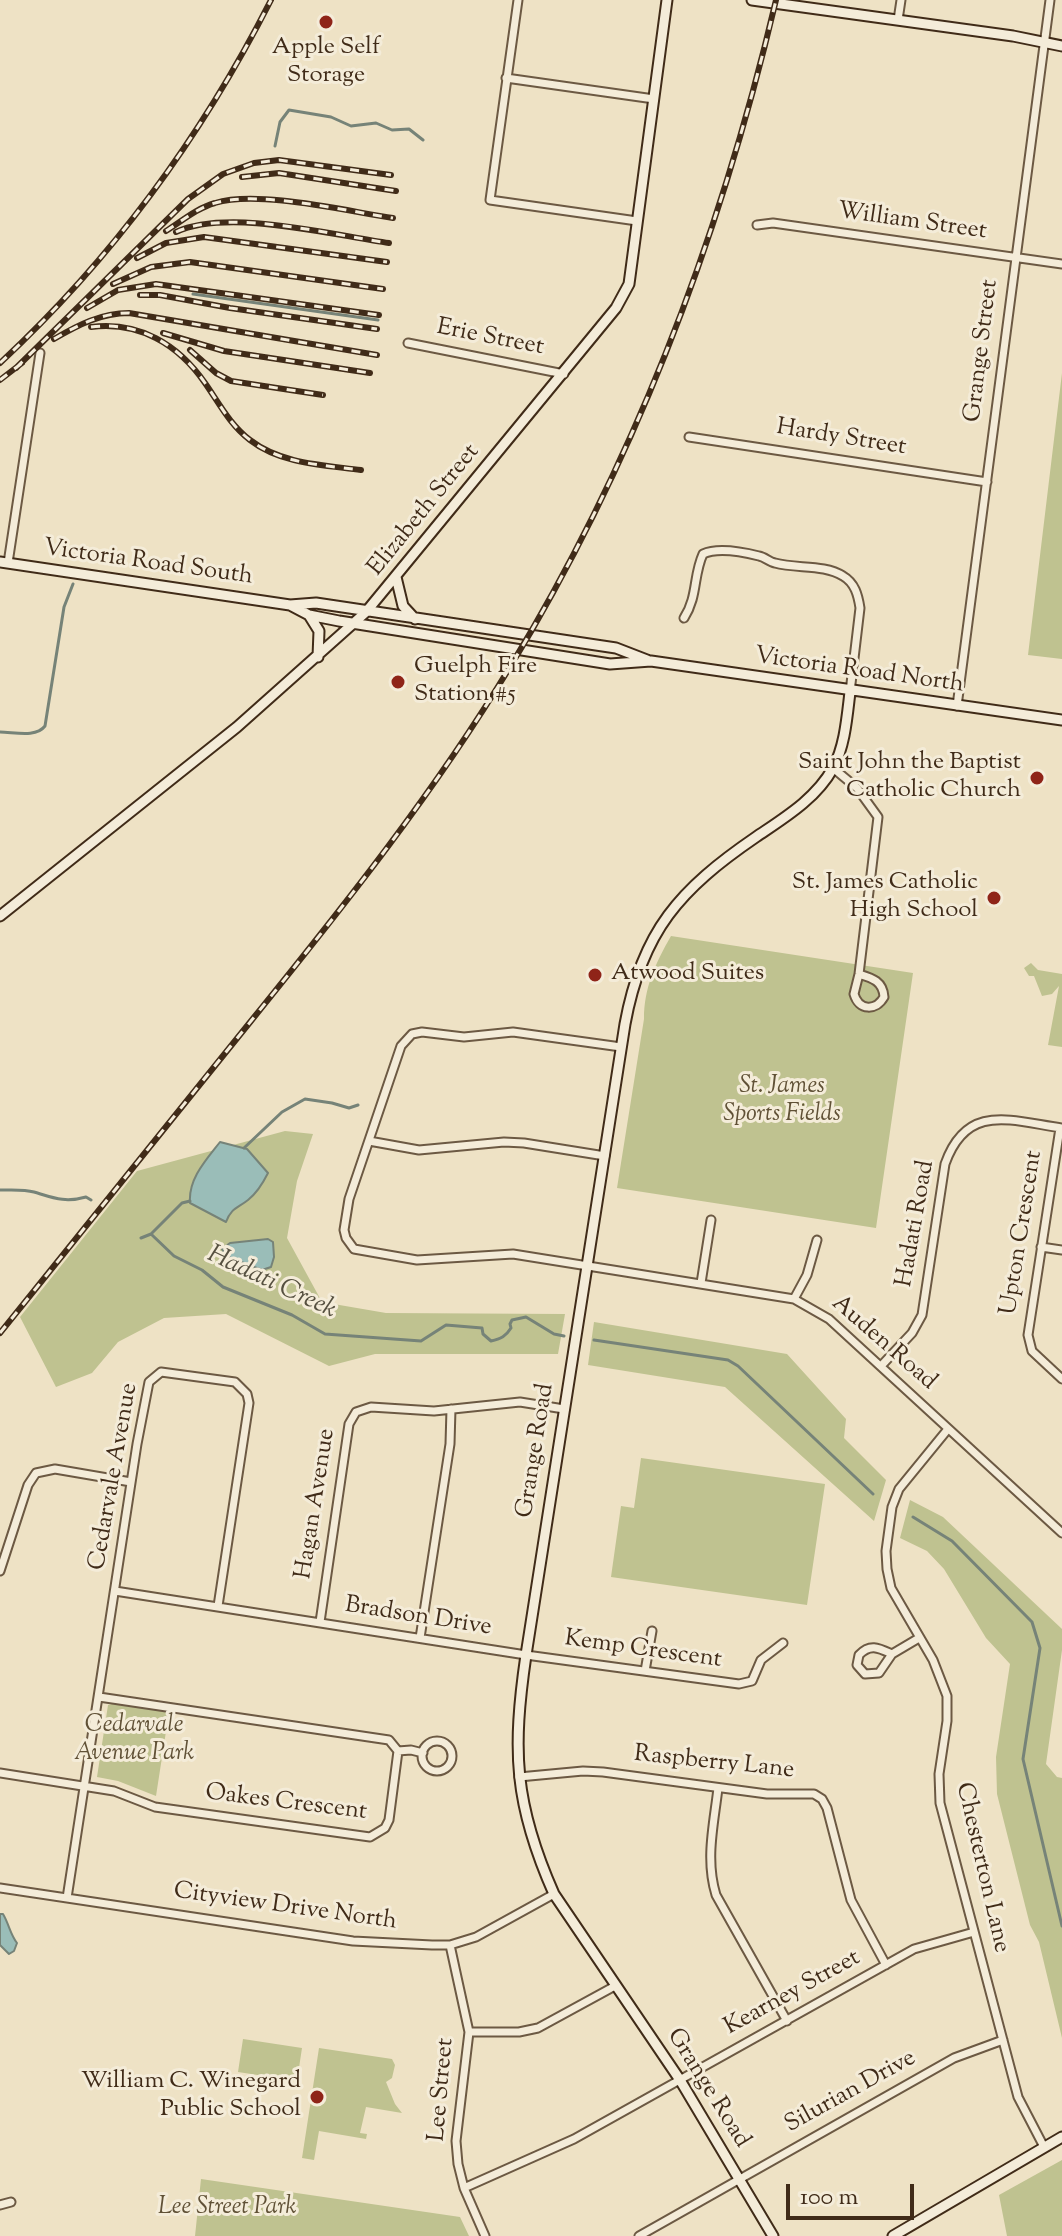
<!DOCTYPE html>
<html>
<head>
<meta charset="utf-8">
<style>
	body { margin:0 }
	#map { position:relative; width:1062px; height:2236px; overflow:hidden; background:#eee2c5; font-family:"Sorts Mill Goudy",serif }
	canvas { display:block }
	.scale { position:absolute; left:786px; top:2184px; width:128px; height:36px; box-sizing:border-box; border:4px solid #402b18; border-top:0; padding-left:10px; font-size:24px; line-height:28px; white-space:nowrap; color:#402b18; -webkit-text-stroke:6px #f4ecd9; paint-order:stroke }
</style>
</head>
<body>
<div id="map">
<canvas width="1062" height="2236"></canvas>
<div class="scale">100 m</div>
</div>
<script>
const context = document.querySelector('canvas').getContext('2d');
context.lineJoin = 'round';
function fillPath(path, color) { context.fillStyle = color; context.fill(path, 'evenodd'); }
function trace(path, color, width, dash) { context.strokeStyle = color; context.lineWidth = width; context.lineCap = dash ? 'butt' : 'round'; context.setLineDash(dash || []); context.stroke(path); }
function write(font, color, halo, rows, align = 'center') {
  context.font = font + ' "Sorts Mill Goudy",serif'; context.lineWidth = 6; context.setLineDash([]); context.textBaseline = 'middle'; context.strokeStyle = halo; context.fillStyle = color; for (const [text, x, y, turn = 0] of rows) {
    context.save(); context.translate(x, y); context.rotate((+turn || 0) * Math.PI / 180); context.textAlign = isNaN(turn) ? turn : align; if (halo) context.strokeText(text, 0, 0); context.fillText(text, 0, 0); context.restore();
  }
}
fillPath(new Path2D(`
	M1062 373V659L1028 655Z
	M671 936 913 973 876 1228 617 1188 644 1019C644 988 655 964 671 936Z
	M1031 963 1038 970 1062 974V1047L1048 1045 1059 986 1052 994 1042 996 1034 976H1029L1024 968Z
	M285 1131 313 1134 297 1181 287 1238 322 1302 386 1313 565 1314 558 1354H375L329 1366 226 1314 164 1318 118 1342 92 1373 56 1387 20 1317 137 1171Z
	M594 1322 787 1354 846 1419 844 1438 886 1480 874 1521 725 1387 588 1365Z
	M641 1458 825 1484 807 1605 611 1577 621 1506 634 1508Z
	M910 1500 943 1517 1062 1629V1650L1046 1764 1057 1777 1062 1778V2038L1039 1942 1030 1925 997 1794 996 1757 1010 1664 986 1638 944 1569 927 1551 900 1538Z
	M112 1704 169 1712 156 1796 118 1781 97 1777 108 1705Z
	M243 2039 302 2048 297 2081 238 2072Z
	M319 2048 392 2059 395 2065 392 2078 386 2082 395 2104 402 2113 366 2107 360 2133 367 2134 366 2139 319 2131 314 2160 302 2158Z
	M1062 2160V2236H1007L999 2195Z
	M201 2179 460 2217 469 2236H195Z`), '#bfc290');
const water = new Path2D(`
	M220 1142 247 1149 268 1173C263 1183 257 1193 248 1200 238 1208 231 1208 226 1222L190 1203C188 1179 206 1160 220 1142Z
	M268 1239 273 1242 274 1257 271 1267 262 1270 226 1256 222 1249 230 1243Z
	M0 1914H3C9 1924 10 1934 17 1943L14 1951 9 1954 0 1945Z`);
fillPath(water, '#9abdb8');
trace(water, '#768378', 2);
trace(new Path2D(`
	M275 146 280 122 289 110 331 117 351 126 376 123 392 130 409 129 423 140
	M193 294 378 320
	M0 732C14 732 36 738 45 726L64 607 73 584
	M244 1148 282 1112 305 1099 332 1103 349 1108 358 1105
	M0 1190C11 1190 24 1189 34 1192 54 1198 65 1203 86 1197L91 1200
	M151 1234 182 1203 190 1201
	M141 1238 151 1234 174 1256 202 1270 223 1287 292 1315 325 1334 421 1341 446 1325 482 1328 483 1334 491 1341C501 1339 506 1336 511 1328L510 1324 512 1320 526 1317 554 1334 564 1336
	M594 1340 728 1360 738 1366 873 1494
	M913 1517 952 1541 1032 1622 1040 1648 1023 1759 1062 1926`), '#768378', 3);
const street = new Path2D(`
	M518 0 490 200 637 221
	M898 20 901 0
	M506 78 654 99
	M757 225 773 223 1062 264
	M408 343 564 374
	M689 437 987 482
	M8 563 40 353
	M684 618C698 596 693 576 703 554 718 547 743 552 759 556 765 557 769 562 775 563 797 569 824 564 843 576 855 583 858 595 860 608L850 692
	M957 706 1050 0
	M833 768 857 788 878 817 859 974 854 994C859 1011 876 1011 884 997 883 981 872 978 859 974
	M621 1047 513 1032 464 1037 422 1032 412 1034 401 1046 349 1199 344 1230 346 1238 354 1249 417 1260 513 1254 794 1299 829 1319 1062 1533
	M1060 1128 1028 1335 1032 1351 1062 1379
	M369 1141 419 1150 504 1142 524 1143 605 1156
	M1041 1247 1062 1250
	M701 1283 711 1220
	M794 1299 807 1275 817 1240
	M881 1366 912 1333 922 1315 945 1164C967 1102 1011 1121 1062 1128
	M948 1429 899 1489 892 1507 886 1551 887 1569 891 1588 933 1660 947 1696V1721L939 1774 940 1803 1018 2097 1044 2147
	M0 1571 28 1485 36 1473 55 1469 131 1482
	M115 1591 526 1655 739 1684 752 1681 761 1660 783 1643
	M320 1622 349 1424 356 1412 371 1407 434 1411 520 1402 564 1409
	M420 1638 450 1444 451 1409
	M892 1654C879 1648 870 1643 859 1655L857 1665 865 1674 879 1673 892 1654 919 1638
	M645 1671 652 1631
	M422 1756a15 15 0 1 1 30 0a15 15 0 1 1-30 0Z
	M398 1751 411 1750 423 1753
	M0 1773 114 1791 155 1807 370 1837 385 1828 389 1820 398 1751 389 1740 99 1697
	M519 1777 583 1771 603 1772 767 1794H814L822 1799 827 1808 851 1900 886 1965
	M718 1788C714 1824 705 1859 716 1895L787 2021
	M0 1888 353 1941 432 1945H450L476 1937 554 1894
	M67 1898 137 1444 149 1382 161 1372 235 1382 247 1394 249 1403 218 1606
	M450 1945 469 2032 456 2141 458 2164 464 2188 485 2236
	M469 2032H519L538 2028 615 1986
	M464 2188 574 2139 914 1949 974 1932
	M0 2205 11 2202
	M639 2236 954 2058 1003 2040`);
const secondary = new Path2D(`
	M752 0 1013 36 1062 46
	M0 562 290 605 316 603 616 648 647 660
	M396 577 403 606 415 619
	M290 605 309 615 339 621 610 664 651 661 1062 720
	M309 615 319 631 318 657
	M0 916 237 727 366 612 616 308 629 284 667 0
	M773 2236 680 2080 554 1894C514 1804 512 1751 526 1655L625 1024C642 931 680 889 756 837 784 818 816 799 833 768 845 746 847 717 850 692
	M893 2236 1062 2137`);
trace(street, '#6c5943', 11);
trace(secondary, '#402b18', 13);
trace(street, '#f4ecd9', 7);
trace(secondary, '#f4ecd9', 9);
const rail = new Path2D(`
	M242 177 279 173 396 191
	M166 231C182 221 197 208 215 203 258 190 346 211 393 218
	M176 232C228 208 332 235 389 243
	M137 258 166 243 204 237 387 262
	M113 284 151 267 190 262 383 289
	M140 295H160L230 308 377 329
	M87 308 118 290 156 284 379 315
	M91 327C139 321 178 344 205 383 219 403 230 425 250 440 281 464 323 465 361 470
	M163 333 224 351 370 373
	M54 339C78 325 101 313 129 313L377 355
	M190 350 216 373 231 381 323 395
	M0 363C112 259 202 136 271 0
	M16 368 188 199 223 174 254 163 279 160 391 175
	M0 380 22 363
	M0 1333C84 1229 167 1125 251 1021 343 907 434 793 510 667 635 461 721 234 776 0`);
trace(rail, '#402b18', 6);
trace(rail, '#f4ecd9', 3, [9]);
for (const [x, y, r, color] of [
	[326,22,8,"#8f2418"],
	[398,682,8,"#8f2418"],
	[1037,778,8,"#8f2418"],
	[994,898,8,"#8f2418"],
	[595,975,8,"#8f2418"],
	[317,2097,8,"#8f2418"]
]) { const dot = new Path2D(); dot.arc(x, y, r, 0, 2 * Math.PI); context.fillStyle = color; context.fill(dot); trace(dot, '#f4ecd9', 3); }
write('24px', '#402b18', '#f4ecd9', [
	["Apple Self",326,49,"center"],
	["Storage",326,77,"center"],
	["Guelph Fire",414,668,"left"],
	["Station #5",414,696,"left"],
	["Saint John the Baptist",1021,764],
	["Catholic Church",1021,792],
	["St. James Catholic",978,884],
	["High School",978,912],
	["Atwood Suites",611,975,"left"],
	["William C. Winegard",301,2083],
	["Public School",301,2111]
], 'right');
write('24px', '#402b18', '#f4ecd9', [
	["William Street",912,223,8],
	["Erie Street",490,339,11],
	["Grange Street",983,351,-83],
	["Hardy Street",841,439,9],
	["Elizabeth Street",425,511,-51],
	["Victoria Road South",148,564,8],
	["Victoria Road North",859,672,8],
	["Hadati Road",917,1224,-80],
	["Upton Crescent",1023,1233,-81],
	["Auden Road",883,1344,41],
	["Grange Road",537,1451,-81],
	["Cedarvale Avenue",115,1477,-80],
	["Hagan Avenue",317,1504,-81],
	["Bradson Drive",418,1618,9],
	["Kemp Crescent",643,1651,8],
	["Raspberry Lane",714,1764,6],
	["Oakes Crescent",286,1804,7],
	["Chesterton Lane",981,1868,77],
	["Cityview Drive North",285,1908,8],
	["Kearney Street",793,1994,-29],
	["Grange Road",707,2089,58],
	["Lee Street",443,2090,-85],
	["Silurian Drive",851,2093,-29]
]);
write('italic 24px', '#605136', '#f4ecd9', [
	["St. James",782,1088],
	["Sports Fields",782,1116],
	["Cedarvale",134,1727],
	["Avenue Park",134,1755],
	["Lee Street Park",227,2209]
]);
write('italic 26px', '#565040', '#f4ecd9', [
	["Hadati Creek",271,1284,25]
]);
</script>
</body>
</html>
